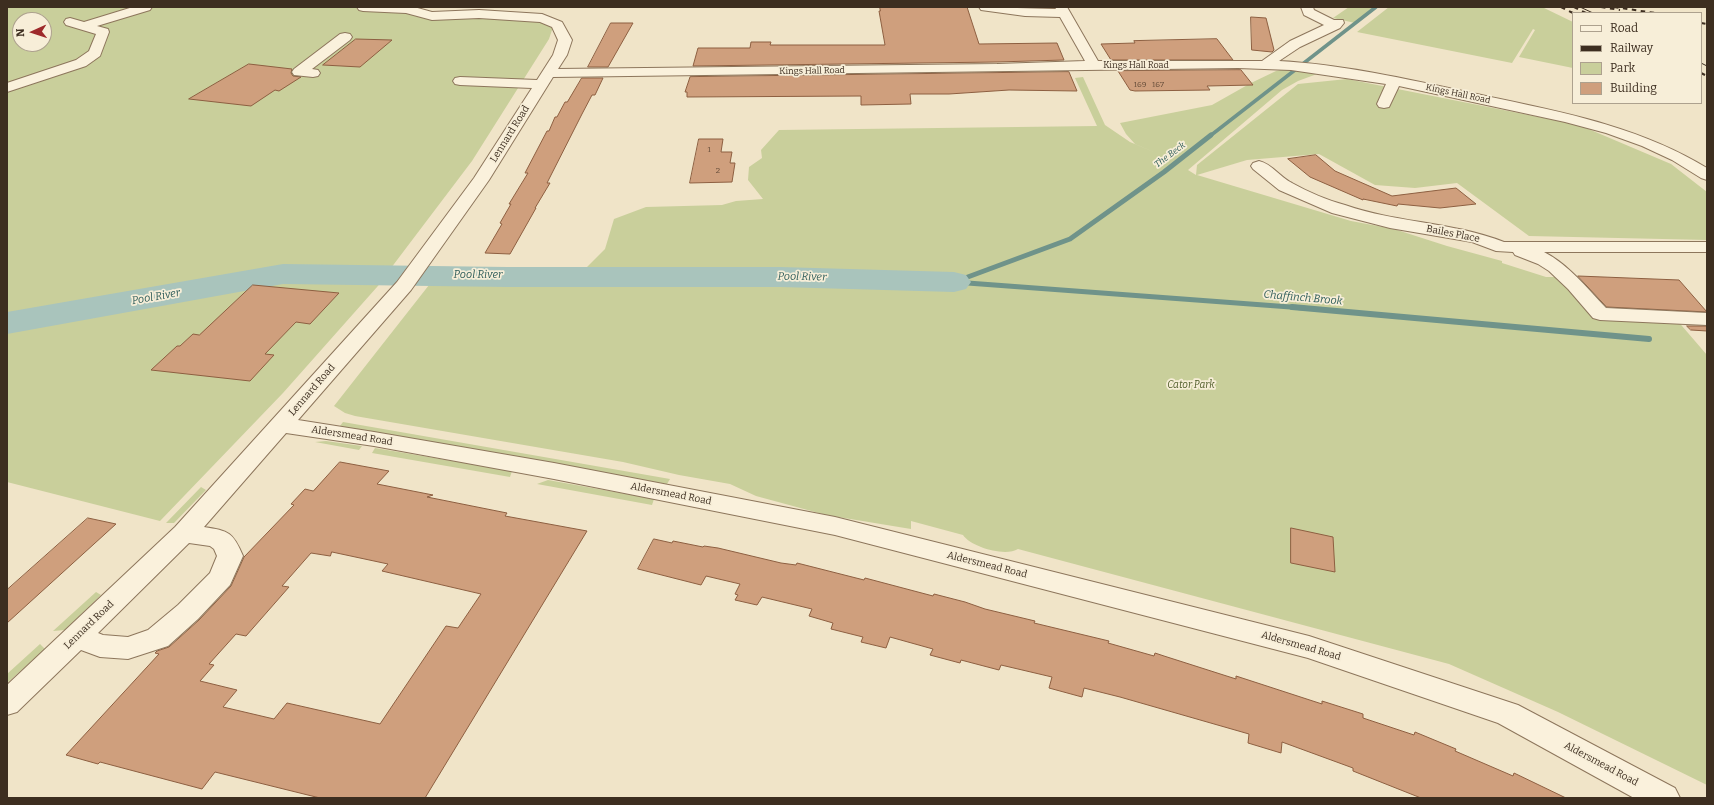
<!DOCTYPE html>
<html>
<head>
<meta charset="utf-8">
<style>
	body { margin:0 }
	#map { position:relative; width:1714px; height:805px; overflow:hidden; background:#f0e4c8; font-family:Bitter,serif }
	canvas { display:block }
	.frame { position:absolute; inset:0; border:8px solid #3d2e20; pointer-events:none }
	.legend { position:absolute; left:1572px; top:12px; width:130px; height:92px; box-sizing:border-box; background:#f7eed8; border:1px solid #ada18e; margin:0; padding:5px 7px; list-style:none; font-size:12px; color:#3d2e20 }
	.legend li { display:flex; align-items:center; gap:8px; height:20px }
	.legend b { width:20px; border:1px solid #ada18e }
	.north { position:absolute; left:12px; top:12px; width:40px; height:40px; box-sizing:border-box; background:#f7eed8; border:1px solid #ada18e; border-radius:50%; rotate:267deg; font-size:11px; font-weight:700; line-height:16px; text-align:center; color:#3d2e20 }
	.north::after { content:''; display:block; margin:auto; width:14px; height:18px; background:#9e2a2b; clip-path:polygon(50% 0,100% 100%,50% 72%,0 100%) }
</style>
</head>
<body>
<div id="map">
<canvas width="1714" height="805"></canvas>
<div class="frame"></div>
<ul class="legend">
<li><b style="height:5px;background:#faf1dc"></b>Road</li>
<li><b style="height:5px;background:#3d2e20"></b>Railway</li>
<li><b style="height:11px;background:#c9cf9b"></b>Park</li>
<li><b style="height:11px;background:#cf9f7d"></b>Building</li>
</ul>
<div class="north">N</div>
</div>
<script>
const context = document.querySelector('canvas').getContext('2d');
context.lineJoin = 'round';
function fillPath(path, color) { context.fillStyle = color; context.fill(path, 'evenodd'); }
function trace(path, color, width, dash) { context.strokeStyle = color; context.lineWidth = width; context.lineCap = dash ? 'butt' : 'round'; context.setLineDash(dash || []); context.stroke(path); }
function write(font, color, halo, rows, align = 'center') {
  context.font = font + ' Bitter,serif'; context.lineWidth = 3.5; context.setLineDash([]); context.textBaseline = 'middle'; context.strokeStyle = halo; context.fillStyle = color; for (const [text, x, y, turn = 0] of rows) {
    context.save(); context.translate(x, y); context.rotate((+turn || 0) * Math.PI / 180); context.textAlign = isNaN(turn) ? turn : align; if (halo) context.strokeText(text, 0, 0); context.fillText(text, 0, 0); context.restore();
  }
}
fillPath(new Path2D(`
	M7 7H417L412 13 421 17 478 16 540 20 553 27 549 39 472 161 391 268 266 271 7 318ZM20 20H44V44H20Z
	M1349 7H1377L1355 23 1333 18Z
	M1389 7H1542L1573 22V68L1519 57 1535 30 1533 29 1512 63 1357 32Z
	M1293 67 1317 74 1298 81 1282 90 1188 170 1196 175 1197 165 1298 84 1347 79 1579 125 1671 164 1707 192V240L1529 236 1457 183 1415 188 1375 185 1319 154 1247 160 1197 175 1351 221 1394 229 1447 246 1502 261V263L1546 277H1562L1611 320 1676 319 1707 355V785L1558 712 1449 664 1018 549C1005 557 971 547 963 535L911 521V529L826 515 756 496 730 484 679 475 623 462 355 416 345 413 334 406 440 271 568 274 586 268 605 249 614 219 646 207 722 205 736 201 763 199 748 180 749 167 762 158 761 150 779 130 1097 126 1075 78 1083 77 1105 125 1130 142 1161 155 1135 144 1126 134 1120 123 1212 105 1251 83 1276 71ZM763 273 889 275 888 277 926 279 750 278Z
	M282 276 385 278 283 393 160 521 7 482V319Z
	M343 422 670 479 667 484 340 426Z
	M326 441 362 446 359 450 315 442Z
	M375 448 512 471 510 477 372 453Z
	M548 480 654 499 652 505 537 484Z
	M201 487 206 490 174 523H166Z
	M96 592 101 595 65 630 53 631Z
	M40 644 45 649 7 683V674Z`), '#c9cf9b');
trace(new Path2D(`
	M1210 136 1376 7`), '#6f938a', 3.5);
trace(new Path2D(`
	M957 281 1070 239 1164 172 1211 135
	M954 282 1304 308`), '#6f938a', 5);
trace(new Path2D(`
	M1292 307 1649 339`), '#6f938a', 6);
fillPath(new Path2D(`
	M283 264 507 267H780L954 272 966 275 971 282 966 289 954 292 780 287H507L283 284 7 334V312Z`), '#a9c4bc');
const building = new Path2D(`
	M880 7H967L979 44 1057 43 1064 60 997 62 693 66 698 48H750L751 42H771L770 45H885L879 11H880Z
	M1251 17 1266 18 1274 50 1272 52 1252 50Z
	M611 23H633L608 67H588Z
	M356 39 392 40 360 67 323 65Z
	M1217 39 1233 60H1111L1101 44 1135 43 1134 41Z
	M249 64 292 69 291 73 293 76 301 77 279 91 275 90 251 106 189 99Z
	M1241 70 1253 85 1207 86 1210 90 1135 91 1130 90 1118 71Z
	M1069 72 1077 91 1009 90 949 94H910L911 104 861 105V96L687 97V92H685L690 77Z
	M582 78H603L595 95H592L582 114 547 183H550L535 208H536L510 254 485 253 502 224 500 223 511 204H509L528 173H525L547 131H549L555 117H557L565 102H567Z
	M699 139H723L721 152H732L730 163H735L732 182 690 183Z
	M1316 155 1335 171 1392 196 1456 188 1476 204 1440 208 1398 204 1397 206 1363 199V200L1310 177 1288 159Z
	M1578 276 1679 280 1707 312 1607 307Z
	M253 285 339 293 310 324 296 322 265 354 274 355 250 381 151 370 177 346H180L193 334 199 335Z
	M1687 326H1707V331L1691 330Z
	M340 462 389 471 377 484 433 495 427 497 507 513 505 516 587 531 425 798H320L215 772 202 789 100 762 98 764 66 755 159 654 155 653 157 651 169 647 199 620 231 586 244 557 294 505 291 504 305 489 313 491ZM332 552 388 564 382 571 481 594 458 628 446 626 380 724 287 703 274 719 223 707 237 690 200 681 214 665 209 664 236 634 246 636 289 587 282 586 311 553 330 556Z
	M88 518 116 524 7 623V590Z
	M1291 528 1333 537 1335 572 1291 563Z
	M654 539 672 543 673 541 703 547 704 546 718 548 781 563 796 565 797 563 864 580 865 578 933 596 934 594 965 602 985 609 1035 621 1034 623 1109 641 1108 643 1154 656 1155 653 1164 656 1236 679V676L1322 704V701L1363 714V718L1414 735 1415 732 1456 749 1455 751 1513 776 1514 773 1566 798H1421L1353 771V768L1282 742 1281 753 1248 743 1249 734 1120 697 1084 688 1082 697 1049 688 1052 677 1001 665 999 670 961 660 960 663 930 655 933 649 890 637 886 648 861 642 863 637 831 629 833 623 809 616 812 609 762 597 757 605 735 600 738 595 735 594 740 584 706 576 701 585 638 569Z`);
fillPath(building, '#cf9f7d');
trace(building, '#8d5f41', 1);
const minor = new Path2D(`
	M133 7H152L150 10 97 26 108 29 109 32 100 56 86 66 7 92V83L76 60 89 51 96 34 66 25 64 22 66 19 70 18 84 22Z
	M357 7H414L432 12 479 10 542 14 562 22 572 40 567 55 558 69 997 64 1085 61 1060 17 1025 16 981 10 979 7 1055 9H1056L1055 7H1067L1098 61H1262L1290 41 1324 25 1304 15 1301 7H1313L1314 10 1334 20H1343L1344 23 1340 28 1300 47 1279 61C1340 64 1407 79 1467 92 1550 110 1633 123 1707 168V180L1701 178 1672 160 1642 146 1606 133 1565 122 1399 86 1389 107 1384 108 1379 107 1377 104 1386 84 1291 70 1238 68 553 77 489 180 411 290 298 420 374 432 554 463 835 517 1309 636 1518 705 1675 788 1680 798H1634L1498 723 1308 658 835 535 554 479 374 446 286 433 204 527C229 531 233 532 243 556L230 585 198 619 168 646 128 659 100 657 81 650 17 712 7 715V685L175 527 397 282 474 178 532 88 460 85 455 84 453 81 455 78 460 77 537 80 553 55 558 40 552 27 540 22 479 18 432 20 406 13 363 11 359 10ZM189 543 210 546 214 549 217 556 210 573 178 605 148 630 128 637 103 635 98 633Z
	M345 33 350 34 352 37 350 40 312 69 318 70 320 73 318 76 313 77 294 75 292 72 294 69 340 34Z
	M1259 161C1272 164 1280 177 1292 183 1308 192 1327 200 1345 205 1397 223 1453 222 1504 242H1707V252H1544C1569 265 1587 288 1606 308L1707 313V325L1600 320 1593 318 1568 289 1549 271 1538 264 1515 255 1513 252 1496 251 1472 242 1390 228 1332 213 1279 190 1253 169 1251 166 1253 163Z`);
trace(minor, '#8d765c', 2);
fillPath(minor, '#faf1dc');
trace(new Path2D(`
	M1580 7 1593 13
	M1701 63 1707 66`), '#3d2e20', 1);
trace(new Path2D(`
	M1561 7 1573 13
	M1574 7 1586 13
	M1601 7 1620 10
	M1614 7 1655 13
	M1701 23 1707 24
	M1701 73 1707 76`), '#3d2e20', 2, [4.5, 4.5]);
write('8px', '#624a37', null, [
	["169",1140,85],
	["167",1158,85],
	["1",709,150],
	["2",718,171]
]);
write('9px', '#3d2e20', '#f7eed8', [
	["Kings Hall Road",1136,65],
	["Kings Hall Road",812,71,-1],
	["Kings Hall Road",1458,94,12]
]);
write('italic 9px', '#2f5d5a', '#f7eed8', [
	["The Beck",1170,155,-37]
]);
write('10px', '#3d2e20', '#f7eed8', [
	["Lennard Road",510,134,-58],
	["Bailes Place",1453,234,11],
	["Lennard Road",312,390,-49],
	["Aldersmead Road",352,436,9],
	["Aldersmead Road",671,494,11],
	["Aldersmead Road",987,565,14],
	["Lennard Road",89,625,-44],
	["Aldersmead Road",1301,646,16],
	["Aldersmead Road",1601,764,28]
]);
write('italic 10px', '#4d5a26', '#f7eed8', [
	["Cator Park",1191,385]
]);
write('italic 11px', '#2f5d5a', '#f7eed8', [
	["Pool River",478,275],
	["Pool River",802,277,1],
	["Pool River",156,297,-10],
	["Chaffinch Brook",1303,298,5]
]);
</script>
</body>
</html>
